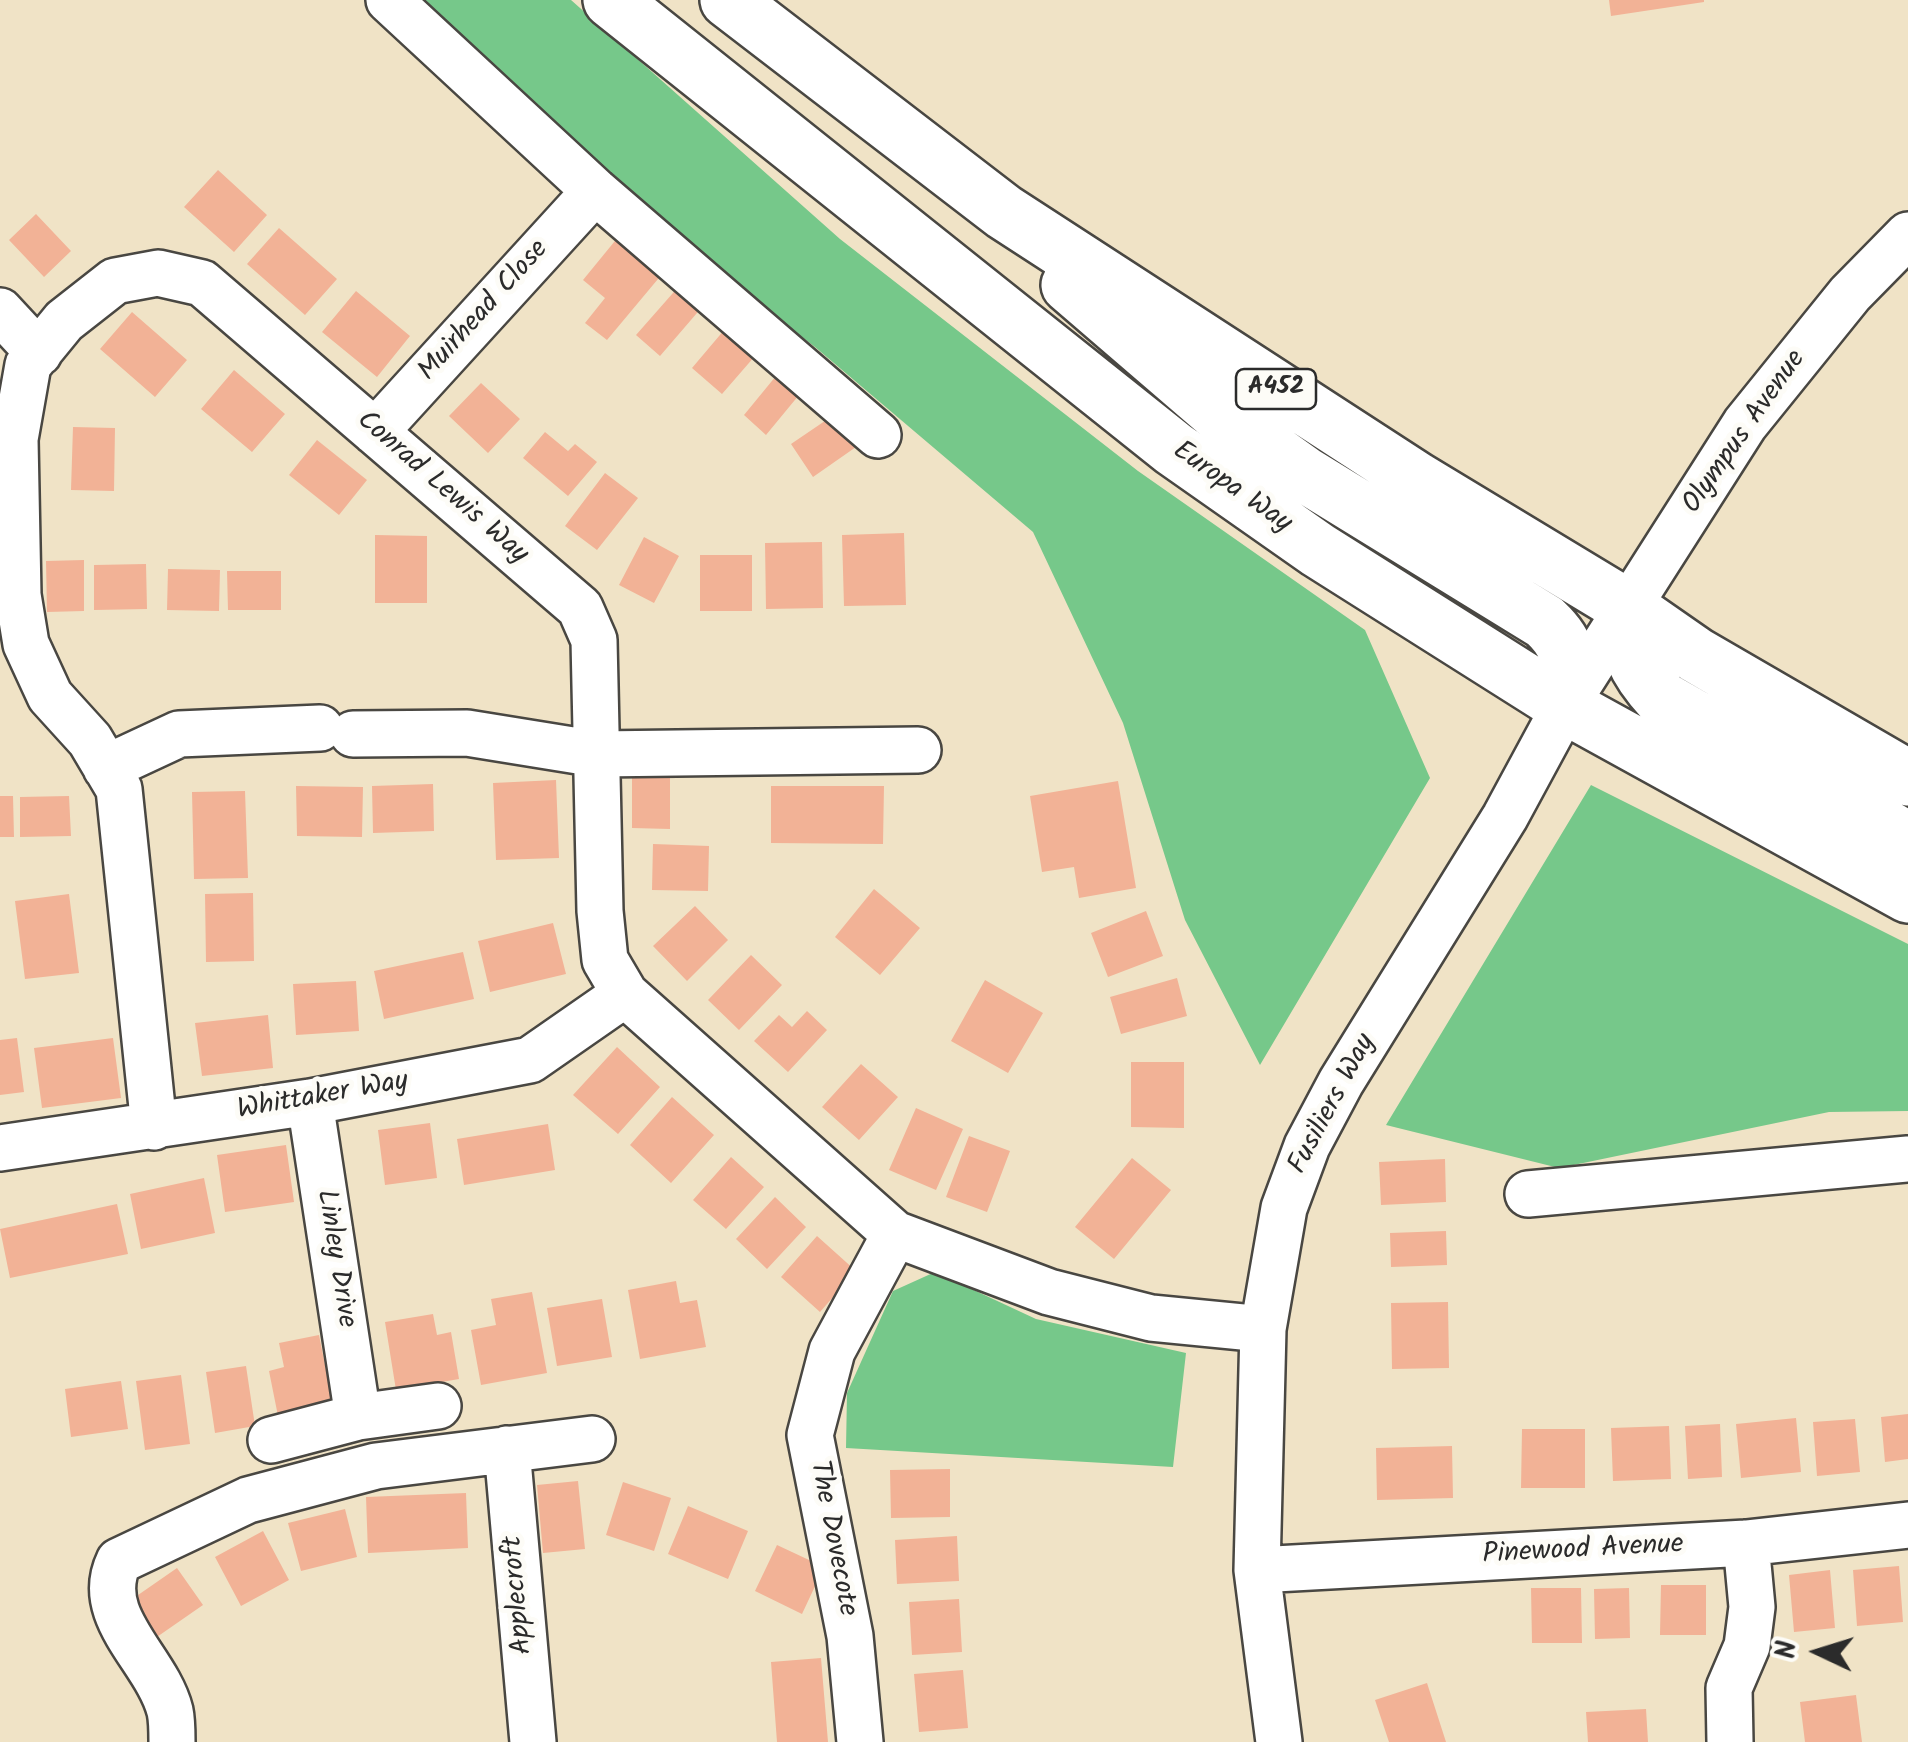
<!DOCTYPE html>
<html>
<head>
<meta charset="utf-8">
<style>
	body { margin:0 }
	#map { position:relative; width:1908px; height:1742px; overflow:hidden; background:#f0e3c6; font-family:Kalam,sans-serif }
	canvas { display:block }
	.north { position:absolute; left:1768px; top:1602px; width:100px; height:100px; -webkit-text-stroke:8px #fdfcf7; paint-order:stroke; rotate:274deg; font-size:28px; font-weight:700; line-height:40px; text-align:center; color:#2b2b2b }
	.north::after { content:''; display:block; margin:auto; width:35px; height:45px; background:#2b2b2b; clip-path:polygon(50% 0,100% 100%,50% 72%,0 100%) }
</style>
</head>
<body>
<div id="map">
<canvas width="1908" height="1742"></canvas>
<div class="north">N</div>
</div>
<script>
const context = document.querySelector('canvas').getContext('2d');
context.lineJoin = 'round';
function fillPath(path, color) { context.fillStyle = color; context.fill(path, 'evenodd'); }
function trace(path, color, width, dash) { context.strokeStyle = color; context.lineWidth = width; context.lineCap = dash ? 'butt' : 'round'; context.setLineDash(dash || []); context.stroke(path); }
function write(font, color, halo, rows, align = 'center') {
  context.font = font + ' Kalam,sans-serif'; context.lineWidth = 10; context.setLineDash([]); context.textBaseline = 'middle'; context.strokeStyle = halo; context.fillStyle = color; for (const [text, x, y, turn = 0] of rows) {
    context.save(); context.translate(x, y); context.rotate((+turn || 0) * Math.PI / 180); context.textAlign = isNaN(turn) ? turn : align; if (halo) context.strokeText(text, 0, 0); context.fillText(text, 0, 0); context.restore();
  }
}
fillPath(new Path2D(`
	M396 0H571L840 239 1138 471 1365 630 1430 778 1260 1065 1185 920 1123 723 1033 532 815 347 606 187Z
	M1591 785 1908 944V1111L1829 1112 1559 1168 1386 1125Z
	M935 1272 1036 1319 1186 1353 1173 1467 846 1448 847 1393 893 1291Z`), '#76c88a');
fillPath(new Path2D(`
	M1609 0H1704V2L1611 16Z
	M218 170 267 215 234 252 184 207Z
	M36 214 71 251 44 277 9 240Z
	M279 228 337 279 305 315 247 264Z
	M619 236 663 273 607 340 585 323 605 298 583 280Z
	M680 285 703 306 660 356 636 335Z
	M356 291 410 336 377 377 322 332Z
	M132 312 187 360 155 397 100 349Z
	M725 329 755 356 722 394 692 368Z
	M234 370 285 414 252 452 201 409Z
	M776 376 799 395 766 435 744 415Z
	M481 383 520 419 488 453 449 416Z
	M844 408 866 440 813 477 791 444Z
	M73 427 115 428 114 491 71 490Z
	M545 432 568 451 575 444 597 462 568 496 523 458Z
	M317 440 367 480 339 515 289 475Z
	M605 473 638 498 597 550 565 526Z
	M904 533 906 605 844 606 842 535Z
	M375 535 427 536V603H375Z
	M644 537 679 556 654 603 619 585Z
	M822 542 823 608 766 609 765 543Z
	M700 555H752V611H700Z
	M84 560V611L47 612 46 561Z
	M146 564 147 609 94 610V565Z
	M168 569 220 570 219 611 167 610Z
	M227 571H281V610H228Z
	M632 777H670V829L632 828Z
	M556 780 559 858 496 860 493 783Z
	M1118 781 1136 888 1079 898 1074 867 1042 872 1030 796Z
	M433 784 434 831 373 833 372 786Z
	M296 786 363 787 362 837 297 836Z
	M771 786H884L883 844 771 843Z
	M245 791 248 878 194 879 192 792Z
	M0 796H13L14 837H0Z
	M69 796 71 836 20 837V797Z
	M653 844 709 846 708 891 652 890Z
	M874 889 920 928 880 975 835 937Z
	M253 893 254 961 206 962 205 894Z
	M69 894 79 973 25 979 15 901Z
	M695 906 728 940 687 981 653 946Z
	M1146 911 1163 956 1108 977 1091 933Z
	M553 923 566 974 490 992 478 941Z
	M463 952 474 999 384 1019 374 971Z
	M751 955 782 985 739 1030 708 1000Z
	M1177 978 1187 1016 1121 1034 1110 997Z
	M985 980 1043 1013 1008 1073 951 1041Z
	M356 981 359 1031 296 1035 293 984Z
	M807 1011 827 1030 788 1072 754 1041 779 1015 792 1027Z
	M268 1015 273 1068 202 1076 195 1023Z
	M17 1038 24 1092 0 1095V1040Z
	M113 1038 121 1098 42 1108 34 1048Z
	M617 1047 660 1087 618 1134 573 1095Z
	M1131 1062H1184V1128L1131 1127Z
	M861 1064 898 1097 859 1140 822 1107Z
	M672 1097 714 1135 671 1183 630 1145Z
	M916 1108 963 1129 936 1190 889 1170Z
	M430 1123 437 1178 385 1185 378 1130Z
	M548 1124 555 1170 464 1185 457 1139Z
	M969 1136 1010 1151 987 1212 946 1197Z
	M286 1145 294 1202 225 1212 217 1155Z
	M731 1157 764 1187 726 1229 693 1200Z
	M1132 1158 1171 1190 1114 1259 1075 1227Z
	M1445 1159 1446 1202 1381 1205 1379 1162Z
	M204 1178 215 1233 141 1249 130 1194Z
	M775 1197 806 1227 767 1269 736 1239Z
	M117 1204 128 1254 10 1278 0 1229Z
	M1446 1231 1447 1265 1391 1267 1390 1233Z
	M817 1236 856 1271 820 1312 781 1277Z
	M676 1281 680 1303 697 1300 706 1347 640 1359 628 1290Z
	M532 1292 547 1373 481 1385 471 1330 496 1325 491 1299Z
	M602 1299 612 1357 557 1366 547 1308Z
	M1448 1302 1449 1368 1392 1369 1391 1303Z
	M433 1314 437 1335 451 1332 459 1379 396 1390 385 1322Z
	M319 1335 333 1405 278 1416 269 1371 284 1367 279 1343Z
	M246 1366 255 1426 215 1433 206 1372Z
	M181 1375 190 1444 145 1450 136 1381Z
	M121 1381 128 1429 71 1437 65 1389Z
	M1908 1414V1459L1885 1462 1881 1417Z
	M1796 1418 1801 1472 1741 1478 1736 1424Z
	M1855 1419 1860 1472 1817 1476 1813 1422Z
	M1720 1424 1722 1477 1688 1479 1685 1426Z
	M1669 1426 1671 1479 1613 1481 1611 1428Z
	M1522 1429H1585V1488H1521Z
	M1452 1446 1453 1498 1377 1500 1376 1448Z
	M950 1469V1517L891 1518 890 1470Z
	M578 1481 585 1549 543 1553 537 1485Z
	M623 1482 671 1498 654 1551 606 1535Z
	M466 1493 468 1548 368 1553 366 1497Z
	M688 1506 748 1531 728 1579 668 1554Z
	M345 1509 357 1557 301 1571 288 1523Z
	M263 1531 289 1580 241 1606 215 1557Z
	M957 1536 959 1581 897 1584 895 1540Z
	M777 1545 824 1567 802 1614 755 1591Z
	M1899 1566 1903 1622 1857 1626 1853 1570Z
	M177 1568 203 1605 154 1639 128 1602Z
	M1830 1570 1835 1628 1794 1632 1789 1575Z
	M1661 1585H1706V1635H1660Z
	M1531 1588H1581L1582 1643H1532Z
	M1629 1588 1630 1638 1595 1639 1594 1589Z
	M959 1599 962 1652 912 1655 909 1602Z
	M821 1658 828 1742H777L771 1662Z
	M963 1670 968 1728 919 1732 914 1674Z
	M1427 1683 1446 1742H1389L1375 1700Z
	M1856 1695 1862 1742H1805L1800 1702Z
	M1646 1709 1648 1742H1588L1586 1712Z`), '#f2b296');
const minor = new Path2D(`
	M389 0 595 191 878 435
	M0 311 39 353
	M375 432 595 191
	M353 734 467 733 597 754 918 750
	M106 768 179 734 320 728
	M310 1102 358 1417
	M154 1127 119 789 90 740 50 696 26 644 18 595 15 439 28 365 64 321 115 281 158 273 202 283 580 608 594 640 600 911 605 960 625 994 895 1234 1049 1292 1151 1318 1263 1329
	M0 1148 310 1102 530 1060 625 994
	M1528 1194 1908 1159
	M271 1440 358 1417 438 1406
	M507 1449 533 1742
	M1257 1570 1746 1543 1908 1525
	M172 1742C172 1732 172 1720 170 1711 157 1659 92 1617 119 1561L248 1500 376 1466 592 1439
	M860 1742 850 1636 810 1435 832 1351 895 1234
	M1279 1742 1257 1570 1263 1329 1284 1208 1307 1146 1341 1082 1505 817 1565 706 1745 424 1850 294 1908 235
	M1730 1742 1729 1688 1747 1646 1752 1607 1746 1543`);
const trunk = new Path2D(`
	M611 0 1174 449 1318 550 1565 706 1908 895
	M728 0 1004 212 1417 480 1627 607 1696 655 1908 778
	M1069 285 1213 409 1304 474 1545 622C1576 651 1568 667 1565 706
	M1627 607C1623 646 1636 671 1662 699L1908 840`);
trace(minor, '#494742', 50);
trace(trunk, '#494742', 60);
trace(minor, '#fff', 45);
trace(trunk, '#fff', 55);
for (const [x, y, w] of [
	[1276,389,80]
]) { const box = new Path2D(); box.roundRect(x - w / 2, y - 20, w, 40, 8); context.fillStyle = '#fdfcf7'; context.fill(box); trace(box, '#2b2b2b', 2.5); }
write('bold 25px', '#2b2b2b', null, [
	["A452",1276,389]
]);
write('28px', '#2b2b2b', '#fdfcf7', [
	["Muirhead Close",485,312,-48],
	["Olympus Avenue",1746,433,-55],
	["Conrad Lewis Way",441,489,41],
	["Europa Way",1231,489,35],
	["Whittaker Way",323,1098,-10],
	["Fusiliers Way",1334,1105,-62],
	["Linley Drive",334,1259,81],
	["The Dovecote",831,1539,79],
	["Pinewood Avenue",1583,1552,-3],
	["Applecroft",520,1595,-95]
]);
</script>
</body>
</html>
